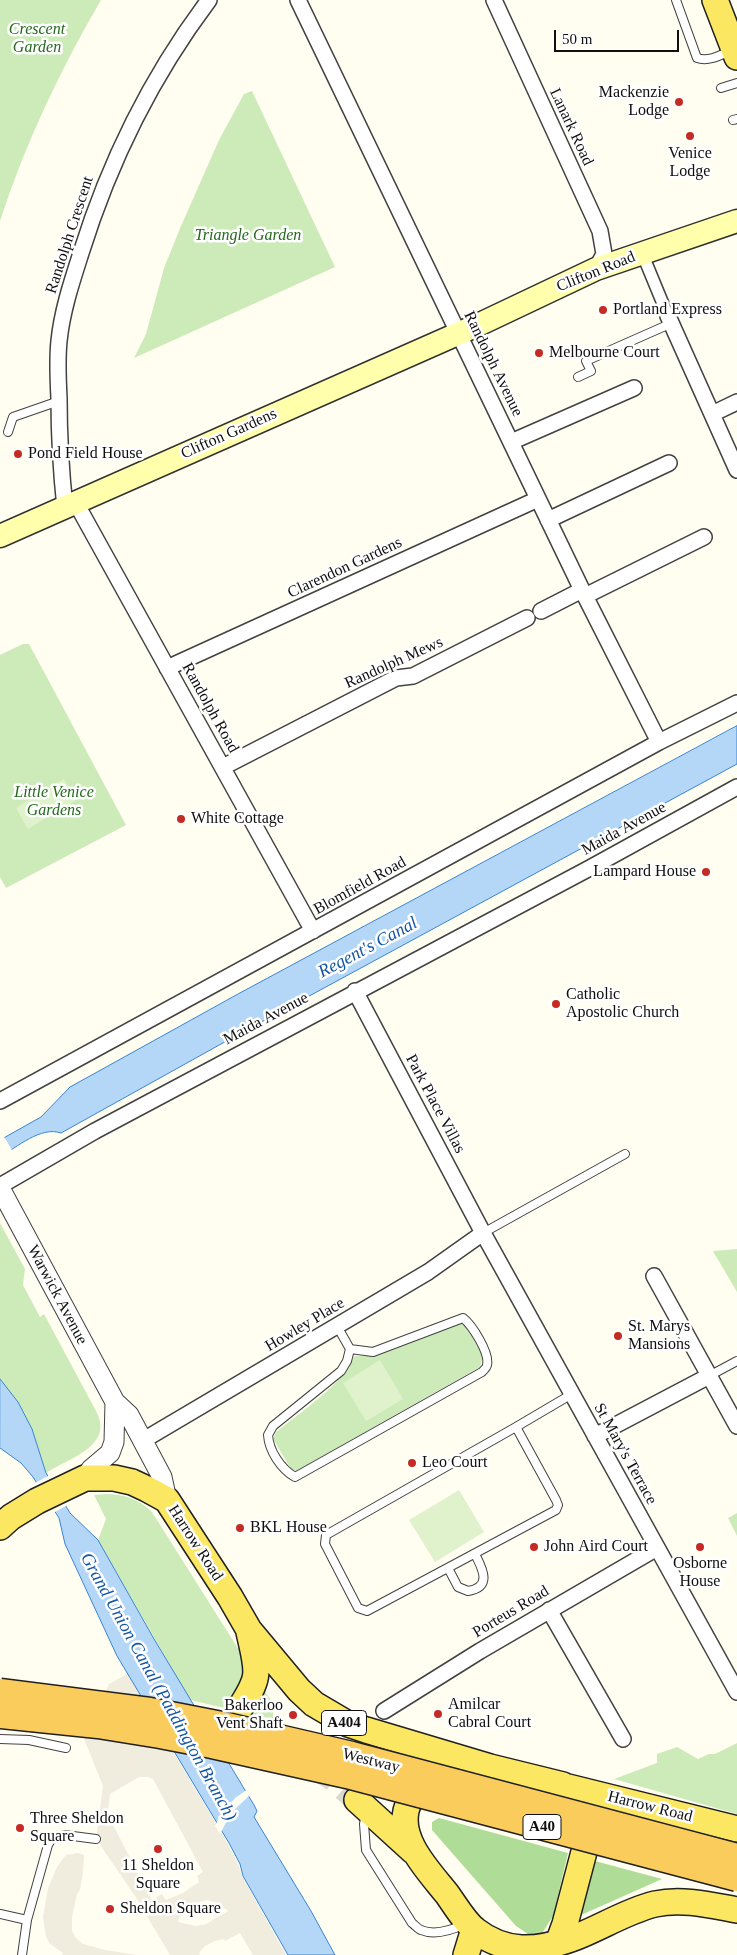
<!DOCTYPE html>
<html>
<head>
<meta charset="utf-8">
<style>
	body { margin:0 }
	#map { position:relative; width:737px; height:1955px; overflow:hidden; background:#fffef1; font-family:"Times New Roman",serif }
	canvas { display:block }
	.scale { position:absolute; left:554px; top:30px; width:125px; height:22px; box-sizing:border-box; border:2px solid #0f0f0f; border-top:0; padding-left:6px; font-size:15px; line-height:18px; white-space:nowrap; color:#0f0f0f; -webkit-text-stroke:4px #fff; paint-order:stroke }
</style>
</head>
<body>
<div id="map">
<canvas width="737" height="1955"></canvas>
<div class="scale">50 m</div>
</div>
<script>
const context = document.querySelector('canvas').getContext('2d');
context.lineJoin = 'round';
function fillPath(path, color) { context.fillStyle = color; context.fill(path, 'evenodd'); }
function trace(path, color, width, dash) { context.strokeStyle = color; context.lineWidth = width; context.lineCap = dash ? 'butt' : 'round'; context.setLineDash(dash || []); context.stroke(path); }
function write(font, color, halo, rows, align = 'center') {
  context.font = font + ' "Times New Roman",serif'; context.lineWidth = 5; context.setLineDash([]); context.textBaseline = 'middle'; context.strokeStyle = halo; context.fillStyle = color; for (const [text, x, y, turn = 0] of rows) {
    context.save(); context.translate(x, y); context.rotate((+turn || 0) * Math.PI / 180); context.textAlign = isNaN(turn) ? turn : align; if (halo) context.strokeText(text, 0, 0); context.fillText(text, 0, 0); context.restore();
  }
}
fillPath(new Path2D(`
	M0 0H101C60 70 25 144 0 221Z
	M252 91 335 267 134 358 146 334 164 268 181 226 219 140 244 94Z
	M23 644H29L126 825 6 888 0 877V655Z
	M0 1223 25 1269 23 1285 40 1317 44 1314 96 1411C115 1446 69 1458 46 1473L32 1429 18 1402 0 1379Z
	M737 1249V1292L713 1251Z
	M461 1323 467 1328 483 1356 480 1367 296 1471 291 1469 273 1439 276 1432C298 1414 346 1382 354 1356H371Z
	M106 1494C124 1494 139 1499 152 1512L273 1704V1719L190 1700 98 1540 106 1519 94 1495Z
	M737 1513V1536L728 1518Z
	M737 1743V1814L614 1779 657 1763V1754L677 1747 698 1759 709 1754H715Z`), '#cdebb9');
fillPath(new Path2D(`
	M439 1818 568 1853 553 1916 543 1932 528 1934 516 1926 432 1830V1822Z
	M595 1861 662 1879 581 1915Z`), '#afdc97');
fillPath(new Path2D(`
	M64 779 76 800 28 829 16 808Z
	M380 1360 403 1399 366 1421 343 1383Z
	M459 1490 484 1532 435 1562 409 1520Z`), '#e0f2cb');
fillPath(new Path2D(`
	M129 1673 172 1750 226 1840 239 1866 242 1876 286 1955H253L240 1933 225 1941 224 1939 215 1941 205 1946 199 1953 200 1955H170L135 1896 96 1839 103 1786 84 1739 109 1684ZM139 1777H148L153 1779 203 1872 197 1876 199 1882 183 1893 166 1900 162 1894 152 1900 113 1825 106 1826 110 1794ZM207 1900 218 1903 228 1911 206 1924 196 1926 178 1922 180 1915 190 1905Z
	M78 1853 84 1855 83 1872 80 1890 77 1894 72 1917V1931L76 1938 83 1944 105 1950 137 1955H62L63 1953 50 1944 46 1937 43 1917 48 1888 57 1867 62 1860 66 1855Z`), '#f0eddf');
const water = new Path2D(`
	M737 726V764L230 1039 61 1133C41 1126 17 1147 0 1157V1140L41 1117 70 1087 238 994Z
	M0 1379 18 1402 32 1429 46 1473 70 1513 98 1540 154 1639 254 1805 257 1811 254 1817 311 1911 335 1955H288L243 1876 240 1864 229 1843 117 1656 65 1544 59 1518 33 1477 21 1463 0 1448Z`);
fillPath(water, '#b4d7f8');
trace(water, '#3884d1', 1);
fillPath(new Path2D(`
	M3 1135 13 1152 0 1159V1137Z
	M50 1475 68 1505 53 1513 35 1483Z
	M248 1789 250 1795 231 1813 220 1834 215 1826 218 1820 235 1798Z`), '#fffef1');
trace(new Path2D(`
	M314 1767 331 1777 357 1800`), '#dbdacf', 25, [25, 12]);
const service = new Path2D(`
	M676 0 697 58C709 62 721 55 732 50
	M721 88 737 83
	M733 120 737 119
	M578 377 591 371 586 361 672 323
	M8 432 13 417 59 401
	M483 1233 625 1154
	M337 1326 350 1349 373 1352 463 1318C472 1325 490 1353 487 1365 487 1367 484 1370 482 1372L295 1477C281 1469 269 1451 268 1435L273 1426 341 1371 347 1361 350 1349
	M709 1376 737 1361
	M516 1427 556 1500 558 1505 556 1510 367 1611 358 1608 325 1544 326 1535Z
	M516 1427 572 1394
	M448 1568 458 1587 468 1591C493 1587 482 1568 475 1554
	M0 1739 29 1740 66 1748
	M366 1814 364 1824 366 1850 412 1923C415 1925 418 1929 421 1930 435 1936 452 1930 465 1924
	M0 1914 27 1920
	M22 1955 27 1920 48 1845 52 1838 65 1835 96 1839`);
const pedestrian = new Path2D(`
	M642 253 668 316`);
const minor = new Path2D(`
	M298 0 582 590 659 742
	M494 0 600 231 604 254 596 269
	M668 316 737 470
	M712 414 737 402
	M511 442 634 388
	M76 503 313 931
	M65 508C61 471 59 435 59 398 58 379 57 360 59 341 62 311 72 281 81 253 110 160 151 77 209 0
	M548 520 669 463
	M585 596 704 537
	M541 611 582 590
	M167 668 538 499
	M223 767 396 678 413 676 527 618
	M355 991 483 1233 737 1692
	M0 1101 659 742 737 703
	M0 1186 95 1131 588 869 737 787
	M654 1276 737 1426
	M595 1436 709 1376
	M142 1441 428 1272 483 1233
	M549 1610 623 1739
	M384 1711 480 1651 657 1548`);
const tertiary = new Path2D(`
	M0 1188 115 1402 129 1415 162 1477 167 1500
	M85 1478 91 1469 110 1453 114 1442 115 1402`);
const secondary = new Path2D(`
	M0 536 480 324 596 269 737 221`);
const primary = new Path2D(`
	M715 0 737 57
	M0 1527 11 1517 37 1501 85 1478H114L132 1482 147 1489 167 1500 230 1597 249 1630 299 1690 314 1704 348 1724 366 1730 490 1767 563 1785 577 1794 586 1802 590 1816V1829L565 1924 558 1943
	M238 1711C262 1675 258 1673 249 1632
	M427 1777C405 1799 398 1820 413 1848 422 1865 435 1879 447 1894 455 1905 464 1921 475 1930 506 1954 536 1951 571 1939 599 1929 626 1911 655 1904 682 1898 710 1905 737 1910
	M568 1787 737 1829
	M357 1800 413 1851
	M466 1955 474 1929`);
trace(service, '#424242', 10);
trace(pedestrian, '#424242', 14);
trace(minor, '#424242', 18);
trace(tertiary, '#424242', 21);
trace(secondary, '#313131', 25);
trace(primary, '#202020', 28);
trace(service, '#fff', 8);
trace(pedestrian, '#fff', 11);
trace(minor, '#fff', 15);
trace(tertiary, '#fff', 19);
trace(secondary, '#ffffac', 22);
trace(primary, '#fce763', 25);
const trunkBridge = new Path2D(`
	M0 1692 150 1711 227 1726 352 1755 737 1857
	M0 1715 98 1725 160 1735 212 1745 347 1775 737 1878`);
trace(trunkBridge, '#202020', 29, []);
trace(trunkBridge, '#facc5c', 26);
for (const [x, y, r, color] of [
	[679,102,5,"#c42b22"],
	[690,136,5,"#c42b22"],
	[603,310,5,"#c42b22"],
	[539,353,5,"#c42b22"],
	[18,454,5,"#c42b22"],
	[181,819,5,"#c42b22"],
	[706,872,5,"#c42b22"],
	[556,1004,5,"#c42b22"],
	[618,1336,5,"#c42b22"],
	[412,1463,5,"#c42b22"],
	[240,1528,5,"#c42b22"],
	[534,1547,5,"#c42b22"],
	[700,1547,5,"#c42b22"],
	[438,1714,5,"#c42b22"],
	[293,1715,5,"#c42b22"],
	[20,1828,5,"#c42b22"],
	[158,1849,5,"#c42b22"],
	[110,1909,5,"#c42b22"]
]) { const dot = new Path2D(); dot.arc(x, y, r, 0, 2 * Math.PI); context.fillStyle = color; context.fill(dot); trace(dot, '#fff', 2); }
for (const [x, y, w] of [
	[344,1723,45],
	[542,1827,38]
]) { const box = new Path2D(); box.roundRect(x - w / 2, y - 12.5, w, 25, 4); context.fillStyle = '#fff'; context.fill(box); trace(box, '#0f0f0f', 1); }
write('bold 15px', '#0f0f0f', null, [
	["A404",344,1723],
	["A40",542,1827]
]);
write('italic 16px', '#24691c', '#fff', [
	["Crescent",37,30],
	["Garden",37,48],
	["Triangle Garden",248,236],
	["Little Venice",54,793],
	["Gardens",54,811]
]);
write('16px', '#0f0f0f', '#fff', [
	["Mackenzie",669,93,"right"],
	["Lodge",669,111,"right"],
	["Venice",690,154,"center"],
	["Lodge",690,172,"center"],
	["Portland Express",613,310],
	["Melbourne Court",549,353],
	["Pond Field House",28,454],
	["White Cottage",191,819],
	["Lampard House",696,872,"right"],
	["Catholic",566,995],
	["Apostolic Church",566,1013],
	["St. Marys",628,1327],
	["Mansions",628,1345],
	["Leo Court",422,1463],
	["BKL House",250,1528],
	["John Aird Court",544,1547],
	["Osborne",700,1564,"center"],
	["House",700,1582,"center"],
	["Amilcar",448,1705],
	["Cabral Court",448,1723],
	["Bakerloo",283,1706,"right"],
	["Vent Shaft",283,1724,"right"],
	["Three Sheldon",30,1819],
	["Square",30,1837],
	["11 Sheldon",158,1866,"center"],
	["Square",158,1884,"center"],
	["Sheldon Square",120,1909]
], 'left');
write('16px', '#0f0f0f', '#fff', [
	["Lanark Road",571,127,65],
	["Randolph Crescent",70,235,-72],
	["Clifton Road",596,272,-22],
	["Randolph Avenue",493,364,64],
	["Clifton Gardens",229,434,-24],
	["Clarendon Gardens",345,568,-25],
	["Randolph Mews",394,663,-24],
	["Randolph Road",210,708,61],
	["Maida Avenue",624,829,-29],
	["Blomfield Road",360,886,-29],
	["Maida Avenue",266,1019,-28],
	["Park Place Villas",435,1104,62],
	["Warwick Avenue",57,1295,62],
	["Howley Place",305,1325,-31],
	["St Mary's Terrace",625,1454,61],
	["Harrow Road",195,1543,57],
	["Porteus Road",511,1612,-31],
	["Westway",371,1761,14],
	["Harrow Road",650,1807,14]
]);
write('italic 18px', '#1356a5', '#fff', [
	["Regent's Canal",368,948,-28],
	["Grand Union Canal (Paddington Branch)",158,1687,61]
]);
</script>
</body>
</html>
